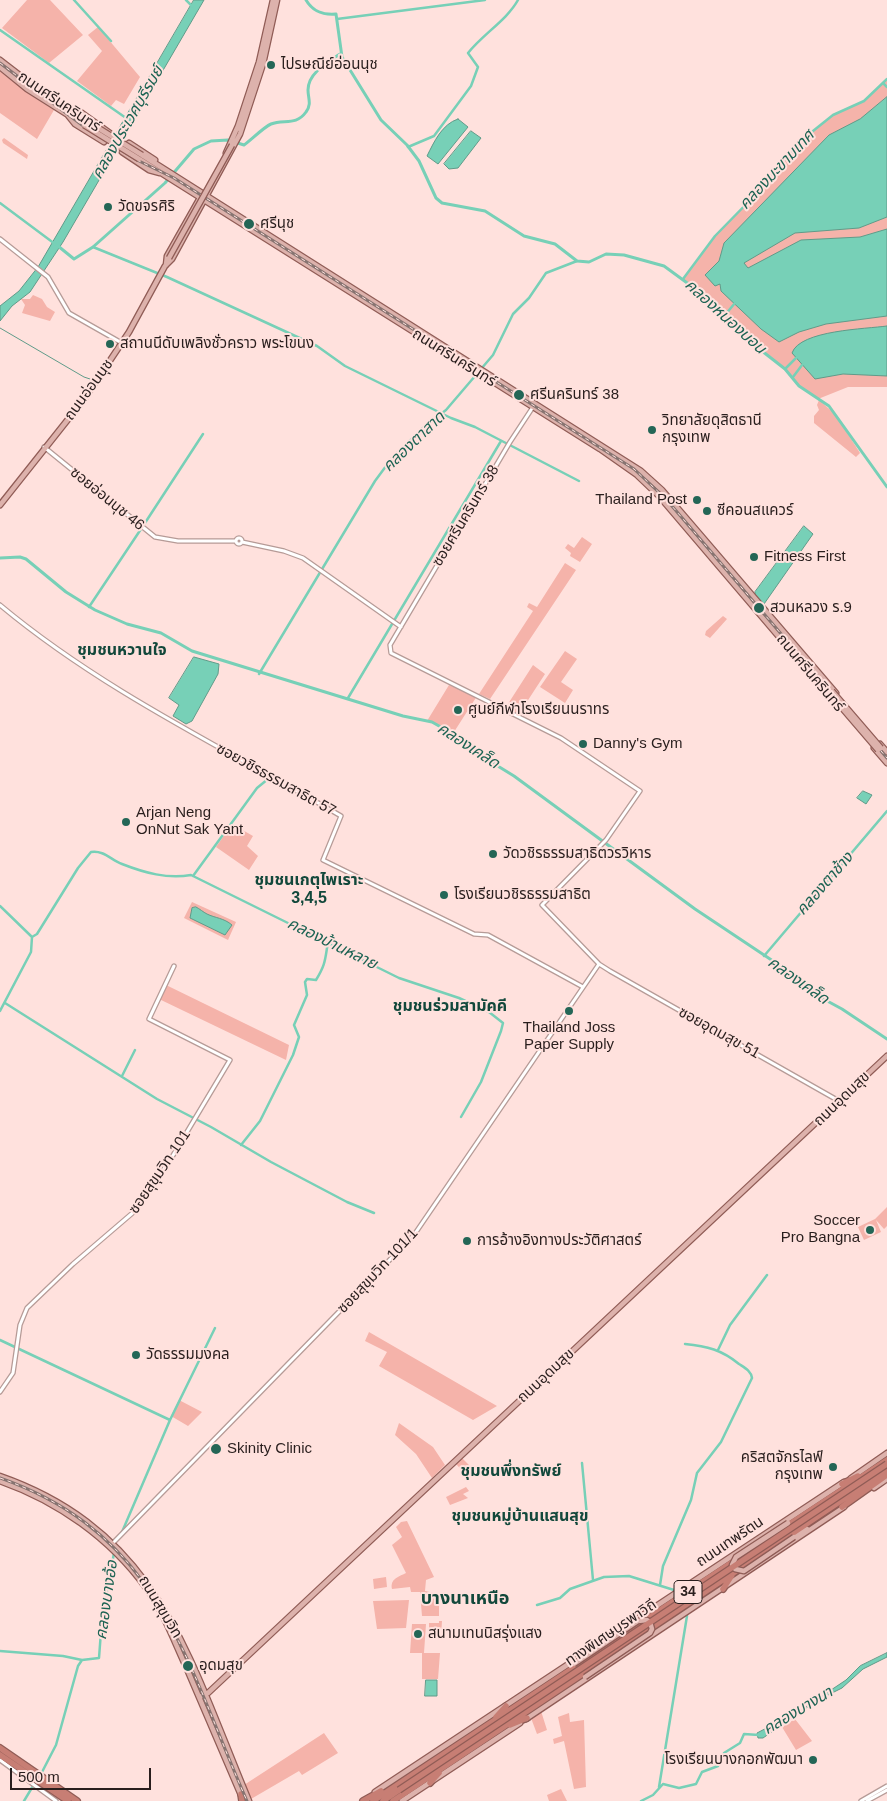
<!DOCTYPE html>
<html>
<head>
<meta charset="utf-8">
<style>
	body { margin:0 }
	#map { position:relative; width:887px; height:1801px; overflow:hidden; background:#ffe1dd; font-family:Helvetica,sans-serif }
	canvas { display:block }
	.scale { position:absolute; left:10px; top:1768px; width:141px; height:22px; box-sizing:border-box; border:2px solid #291e1d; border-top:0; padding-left:6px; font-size:15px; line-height:18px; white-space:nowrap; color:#291e1d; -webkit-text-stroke:4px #ffe1dd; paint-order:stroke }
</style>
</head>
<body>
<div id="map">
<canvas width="887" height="1801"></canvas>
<div class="scale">500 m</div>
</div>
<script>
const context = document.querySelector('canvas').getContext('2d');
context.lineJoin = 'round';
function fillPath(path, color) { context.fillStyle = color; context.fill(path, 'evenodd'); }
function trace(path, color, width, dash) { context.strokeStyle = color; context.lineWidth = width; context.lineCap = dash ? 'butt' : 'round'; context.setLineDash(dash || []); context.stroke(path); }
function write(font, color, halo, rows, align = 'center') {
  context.font = font + ' Helvetica,"Noto Sans Thai",sans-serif'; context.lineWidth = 4; context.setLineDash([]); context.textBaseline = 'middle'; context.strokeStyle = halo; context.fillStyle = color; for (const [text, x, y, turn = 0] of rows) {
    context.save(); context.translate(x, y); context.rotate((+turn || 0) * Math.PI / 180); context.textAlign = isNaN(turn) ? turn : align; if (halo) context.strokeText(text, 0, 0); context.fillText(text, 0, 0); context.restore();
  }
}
fillPath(new Path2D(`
	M27 0H50L83 35 49 63 2 28Z
	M98 27 140 77 124 104 116 100 111 106 77 81 102 51 88 35Z
	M0 71 29 94 54 110 37 139 0 113Z
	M887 79V387H848L818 399 799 386 785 369 762 351 705 296 683 279 715 236 759 191 784 160 813 131 833 115 864 101Z
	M4 138 28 155 27 159 3 143 2 140Z
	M33 295 42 299 47 307 55 312 50 321 22 313 25 305 21 299H30Z
	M819 400 835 414 860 453 856 457 814 423V416L819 410 817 405Z
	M582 537 592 544 580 562 570 556 571 553 565 548 568 544 574 548Z
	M565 563 576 570 490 699 479 694 533 611 527 607 529 603 537 607Z
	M723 616 727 619 710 638 705 635 706 631Z
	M565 651 577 659 561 682 573 690 565 703 540 687Z
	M533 665 545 674 519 714 506 707Z
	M449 685 477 696 454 732 427 721Z
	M232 824 253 836 247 846 258 856 249 870 216 847Z
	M192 902 236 922 228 940 184 918Z
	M166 985 289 1045 286 1060 159 999Z
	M887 1207V1226L884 1229 876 1220 881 1232 864 1240 858 1227 875 1219Z
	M369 1332 497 1406 473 1420 379 1366 387 1352 365 1341Z
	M179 1400 202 1412 188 1426 171 1416Z
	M399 1423 433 1447 445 1465 432 1478 416 1454 395 1435Z
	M462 1458 477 1473 469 1478 456 1464Z
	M466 1487 469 1491 463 1494 468 1498 450 1505 446 1497Z
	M407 1521 434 1577 426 1580 425 1591 439 1594V1616H422L420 1592H411L410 1587 392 1589C390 1579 398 1577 406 1573L392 1545 402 1537 396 1527 401 1522Z
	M386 1577 387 1587 374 1589 373 1579Z
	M409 1600 406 1628 377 1629 373 1601Z
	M439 1621H442L441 1636H429V1623H439Z
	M412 1624H426L424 1653H440L438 1679H422V1653H410Z
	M541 1711 547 1730 537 1734 531 1718Z
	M569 1713 570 1722 584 1720 586 1787 574 1789 564 1741 554 1744 553 1739 562 1736 558 1717Z
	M795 1719 812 1741 796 1750 782 1727Z
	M324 1733 338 1753 302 1775 299 1771 251 1799 244 1785Z
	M561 1789 567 1801H549L547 1795Z`), '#f5b3aa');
const water = new Path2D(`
	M194 0H204L63 242 30 292 12 306 0 321V306L19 291 38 267Z
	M887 97V217L859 228 795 233 744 263 748 268 801 240 860 237 887 229V316L826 324 799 332 779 342 761 329 721 291 720 284 715 286 705 275 719 261 724 243 829 135 860 119Z
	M458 119 468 127 438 164 427 156C434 142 442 124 458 119Z
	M471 131 481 138 458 168 449 169 444 164Z
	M887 326V376L843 374 815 379 792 353C800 330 866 329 887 326Z
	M804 526 813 534 764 604 755 595V592Z
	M194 657 219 664 218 674 192 721 186 724 173 716 179 705 169 698Z
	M863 791 872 795 866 804 857 798Z
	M196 907C200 909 203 912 207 914 215 918 224 918 232 925L225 935 190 918 192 908Z
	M887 1653V1657L863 1669 842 1688 818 1700 763 1738H758L757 1733 801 1710 846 1680 860 1666Z
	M426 1680H437V1696H425Z`);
fillPath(water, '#77d0b7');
trace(water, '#609b89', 1);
trace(new Path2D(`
	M0 328 84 377 90 379 95 378`), '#609b89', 1);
trace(new Path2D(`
	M74 0 111 41
	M186 0 192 6
	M337 19 485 0
	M0 30 126 118
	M883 83 887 87
	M408 147 434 136 471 86 478 67 468 53C483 34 507 20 518 0
	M0 203 55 244
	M93 247 167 277 317 346 345 366 451 418 475 427 579 481
	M683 279 715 236 759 191 784 160 813 131 833 115 864 101 887 79
	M725 315 735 303
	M785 369 796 358
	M793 377 802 365
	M143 526 203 434
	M89 607 141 529
	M259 674 375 481 392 458 425 426 446 410 493 355 513 314 529 298 546 273 577 261
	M348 698 501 441
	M193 876 257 788 268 779
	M0 906 32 937 37 934 78 868 91 852C104 850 111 860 122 864 145 873 167 879 191 875L399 978 459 998 489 1012 503 1023 501 1031 481 1082 461 1117
	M764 956 887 811
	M5 1003 157 1099 211 1127 271 1162 347 1202 374 1213
	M0 1011 31 952 32 937
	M122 1076 135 1050
	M241 1145 260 1121 293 1055 299 1037 294 1025 307 995 305 982 307 979 316 980C326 964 325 959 328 942
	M0 1340 170 1420
	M718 1350 730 1325 767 1275
	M582 1463 593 1580
	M122 1532 170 1420 215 1328
	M660 1585 663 1566 691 1500 697 1473 721 1442 752 1378C751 1371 745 1368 739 1364 722 1350 707 1346 685 1344
	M537 1605 560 1598 570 1589 604 1577 629 1576 674 1590
	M0 1651 63 1656 82 1660
	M41 1774 56 1745 78 1666 82 1660 99 1658 102 1618 114 1553
	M659 1787 687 1616
	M24 1801 33 1786
	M641 1801 653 1795 663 1784 679 1788 696 1784 702 1772 718 1766 724 1753 740 1743 744 1734 759 1735`), '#77d0b7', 2.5);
trace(new Path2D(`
	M306 0C313 12 323 15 336 14L342 57 381 120 407 145 419 161 436 198 442 203 485 211 524 236 555 244 577 261 589 262 606 254 624 255 664 266 705 296 762 351 785 369 799 386 829 406 887 487
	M58 246 74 259 93 247 165 183 194 149 211 141 228 140 244 145C251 140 264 127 271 124 284 119 296 126 306 112 312 104 308 98 308 90 308 73 328 62 340 54
	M0 558 20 557 26 559 66 592 95 610 127 624 161 633 192 651 403 716 432 722 453 734 488 760 514 776 695 909 779 965 818 996 842 1009 887 1039`), '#77d0b7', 3);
const minor = new Path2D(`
	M0 239 48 277 69 313 120 342
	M533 407 510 442 390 645 391 653 561 738 640 791 606 840 542 905 599 964 610 971 839 1101
	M44 447 155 537 178 541H236
	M236 541a3 3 0 1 1 6 0a3 3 0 1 1-6 0Z
	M242 542 284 551 303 558 401 627
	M0 605C103 691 226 749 341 816L323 860 474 934 488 935 583 987
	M0 1392 13 1373 20 1325 27 1308 73 1264 136 1210 172 1157 230 1060 149 1019 174 966
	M113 1543 414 1235 599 964
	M0 1760 56 1801
	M861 1801 887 1786
	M867 1801 887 1790`);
const major = new Path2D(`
	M0 60 39 90 87 121
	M0 67 27 89 84 125
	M67 114 75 124 104 142 110 133 82 113 70 110
	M237 129 259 62 273 0
	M226 153 238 126
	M142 155 641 471 662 490 836 693
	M139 159 600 449 637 475 659 496 832 699
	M155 160 129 143 122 152 149 170 160 173
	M166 265 167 256 201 196
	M0 505 85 398 129 332 165 266 172 259 240 134 263 64 277 0
	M880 744 887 752
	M874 748 887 763
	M0 1476C160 1532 189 1659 249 1801
	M851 1478 887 1453
	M0 1481C57 1501 110 1538 146 1588 164 1613 174 1641 187 1669 205 1711 223 1753 241 1795
	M874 1488 887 1479
	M794 1537 807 1529
	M200 1697 208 1693 887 1056
	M526 1719 844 1507
	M375 1792 844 1482
	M402 1801 520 1723`);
const highway = new Path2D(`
	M842 1484 858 1476
	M842 1507 887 1475
	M785 1527 887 1460
	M723 1589 732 1575
	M496 1717 506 1706
	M510 1725 527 1718
	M0 1748 77 1801
	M0 1755 68 1801
	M430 1783 439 1773
	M241 1794 242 1801
	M363 1801 381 1791
	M373 1801 758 1545
	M383 1801 399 1790
	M393 1801 887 1470`);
trace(minor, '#b69b97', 5.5);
trace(major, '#905c56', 7);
trace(highway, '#905c56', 8);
trace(minor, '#fff', 3);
trace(major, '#ddb2ac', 4.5);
trace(highway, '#c77e74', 5.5);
const rail = new Path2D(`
	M0 63 82 125 137 160 174 178 634 469 666 499 887 758
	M0 1478C161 1535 185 1661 247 1801`);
trace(rail, '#877471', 3);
trace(rail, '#ffe1dd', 1, [4]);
const majorBridge = new Path2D(`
	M87 121 142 155
	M84 125 139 159
	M169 258 232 145
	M832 691 881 748
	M830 694 878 750
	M788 1523 736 1557 732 1565 735 1569 744 1571 794 1537
	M574 1664 638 1621 647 1620 650 1622 652 1629 650 1633 585 1677`);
const highwayBridge = new Path2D(`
	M399 1790 887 1464`);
trace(majorBridge, '#905c56', 7, []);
trace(highwayBridge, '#905c56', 8, []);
trace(majorBridge, '#ddb2ac', 4.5);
trace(highwayBridge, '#c77e74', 5.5);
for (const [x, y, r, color] of [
	[271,65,5,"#246656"],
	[108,207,5,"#246656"],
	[249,224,6,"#246656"],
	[110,344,5,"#246656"],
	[519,395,6,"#246656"],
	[652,430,5,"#246656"],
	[697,500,5,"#246656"],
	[707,511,5,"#246656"],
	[754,557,5,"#246656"],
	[759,608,6,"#246656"],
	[458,710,5,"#246656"],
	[583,744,5,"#246656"],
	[126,822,5,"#246656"],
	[493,854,5,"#246656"],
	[444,895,5,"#246656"],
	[569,1011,5,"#246656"],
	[870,1230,5,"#246656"],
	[467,1241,5,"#246656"],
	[136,1355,5,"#246656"],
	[216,1449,6,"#246656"],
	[833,1467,5,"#246656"],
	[418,1634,5,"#246656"],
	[188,1666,6,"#246656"],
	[813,1760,5,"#246656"]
]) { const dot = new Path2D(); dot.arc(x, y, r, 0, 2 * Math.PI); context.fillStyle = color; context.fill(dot); trace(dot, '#ffe1dd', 2); }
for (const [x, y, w] of [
	[688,1592,28]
]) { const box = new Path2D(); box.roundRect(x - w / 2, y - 11.5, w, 23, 4); context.fillStyle = '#ffe1dd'; context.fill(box); trace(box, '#291e1d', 1); }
write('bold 14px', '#291e1d', null, [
	["34",688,1592]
]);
write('15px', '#291e1d', '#ffe1dd', [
	["ไปรษณีย์อ่อนนุช",281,65],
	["วัดขจรศิริ",118,207],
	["ศรีนุช",260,224],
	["สถานนีดับเพลิงชั่วคราว พระโขนง",120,344],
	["ศรีนครินทร์ 38",530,395],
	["วิทยาลัยดุสิตธานี",662,421],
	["กรุงเทพ",662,438],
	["Thailand Post",687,500,"right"],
	["ซีคอนสแควร์",717,511],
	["Fitness First",764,557],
	["สวนหลวง ร.9",770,608],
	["ศูนย์กีฬาโรงเรียนนราทร",468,710],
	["Danny's Gym",593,744],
	["Arjan Neng",136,813],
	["OnNut Sak Yant",136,830],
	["วัดวชิรธรรมสาธิตวรวิหาร",503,854],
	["โรงเรียนวชิรธรรมสาธิต",454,895],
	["Thailand Joss",569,1028,"center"],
	["Paper Supply",569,1045,"center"],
	["Soccer",860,1221,"right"],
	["Pro Bangna",860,1238,"right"],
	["การอ้างอิงทางประวัติศาสตร์",477,1241],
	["วัดธรรมมงคล",146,1355],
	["Skinity Clinic",227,1449],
	["คริสตจักรไลฟ์",823,1458,"right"],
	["กรุงเทพ",823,1475,"right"],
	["สนามเทนนิสรุ่งแสง",428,1634],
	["อุดมสุข",199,1666],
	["โรงเรียนบางกอกพัฒนา",803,1760,"right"]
], 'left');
write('15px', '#291e1d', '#ffe1dd', [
	["ถนนศรีนครินทร์",59,102,34],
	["ถนนศรีนครินทร์",454,358,32],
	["ถนนอ่อนนุช",89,390,-54],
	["ซอยอ่อนนุช 46",107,499,39],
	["ซอยศรีนครินทร์ 38",466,516,-59],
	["ถนนศรีนครินทร์",810,673,50],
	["ซอยวชิรธรรมสาธิต 57",276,780,29],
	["ซอยอุดมสุข 51",719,1033,29],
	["ถนนอุดมสุข",842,1099,-44],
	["ซอยสุขุมวิท 101",160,1172,-56],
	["ซอยสุขุมวิท 101/1",378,1271,-47],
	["ถนนอุดมสุข",546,1376,-43],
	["ถนนเทพรัตน",730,1542,-34],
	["ถนนสุขุมวิท",160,1607,59],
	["ทางพิเศษบูรพาวิถี",611,1633,-34]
]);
write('italic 16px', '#1d6353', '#ffe1dd', [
	["คลองประเวศบุรีรมย์",128,123,-60],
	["คลองมะขามเทศ",777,170,-47],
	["คลองหนองบอน",725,317,42],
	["คลองตาสาด",414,442,-44],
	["คลองเคล็ด",468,746,33],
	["คลองตาช้าง",825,884,-49],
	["คลองบ้านหลาย",332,944,26],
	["คลองเคล็ด",798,981,35],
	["คลองบางอ้อ",107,1600,-82],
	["คลองบางนา",798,1711,-31]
]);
write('bold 16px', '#12483b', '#ffe1dd', [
	["ชุมชนหวานใจ",122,651],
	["ชุมชนเกตุไพเราะ",309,881],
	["3,4,5",309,899],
	["ชุมชนร่วมสามัคคี",450,1007],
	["ชุมชนพึ่งทรัพย์",511,1472],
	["ชุมชนหมู่บ้านแสนสุข",520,1517]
]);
write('bold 18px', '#12483b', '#ffe1dd', [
	["บางนาเหนือ",465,1599]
]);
</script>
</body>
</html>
